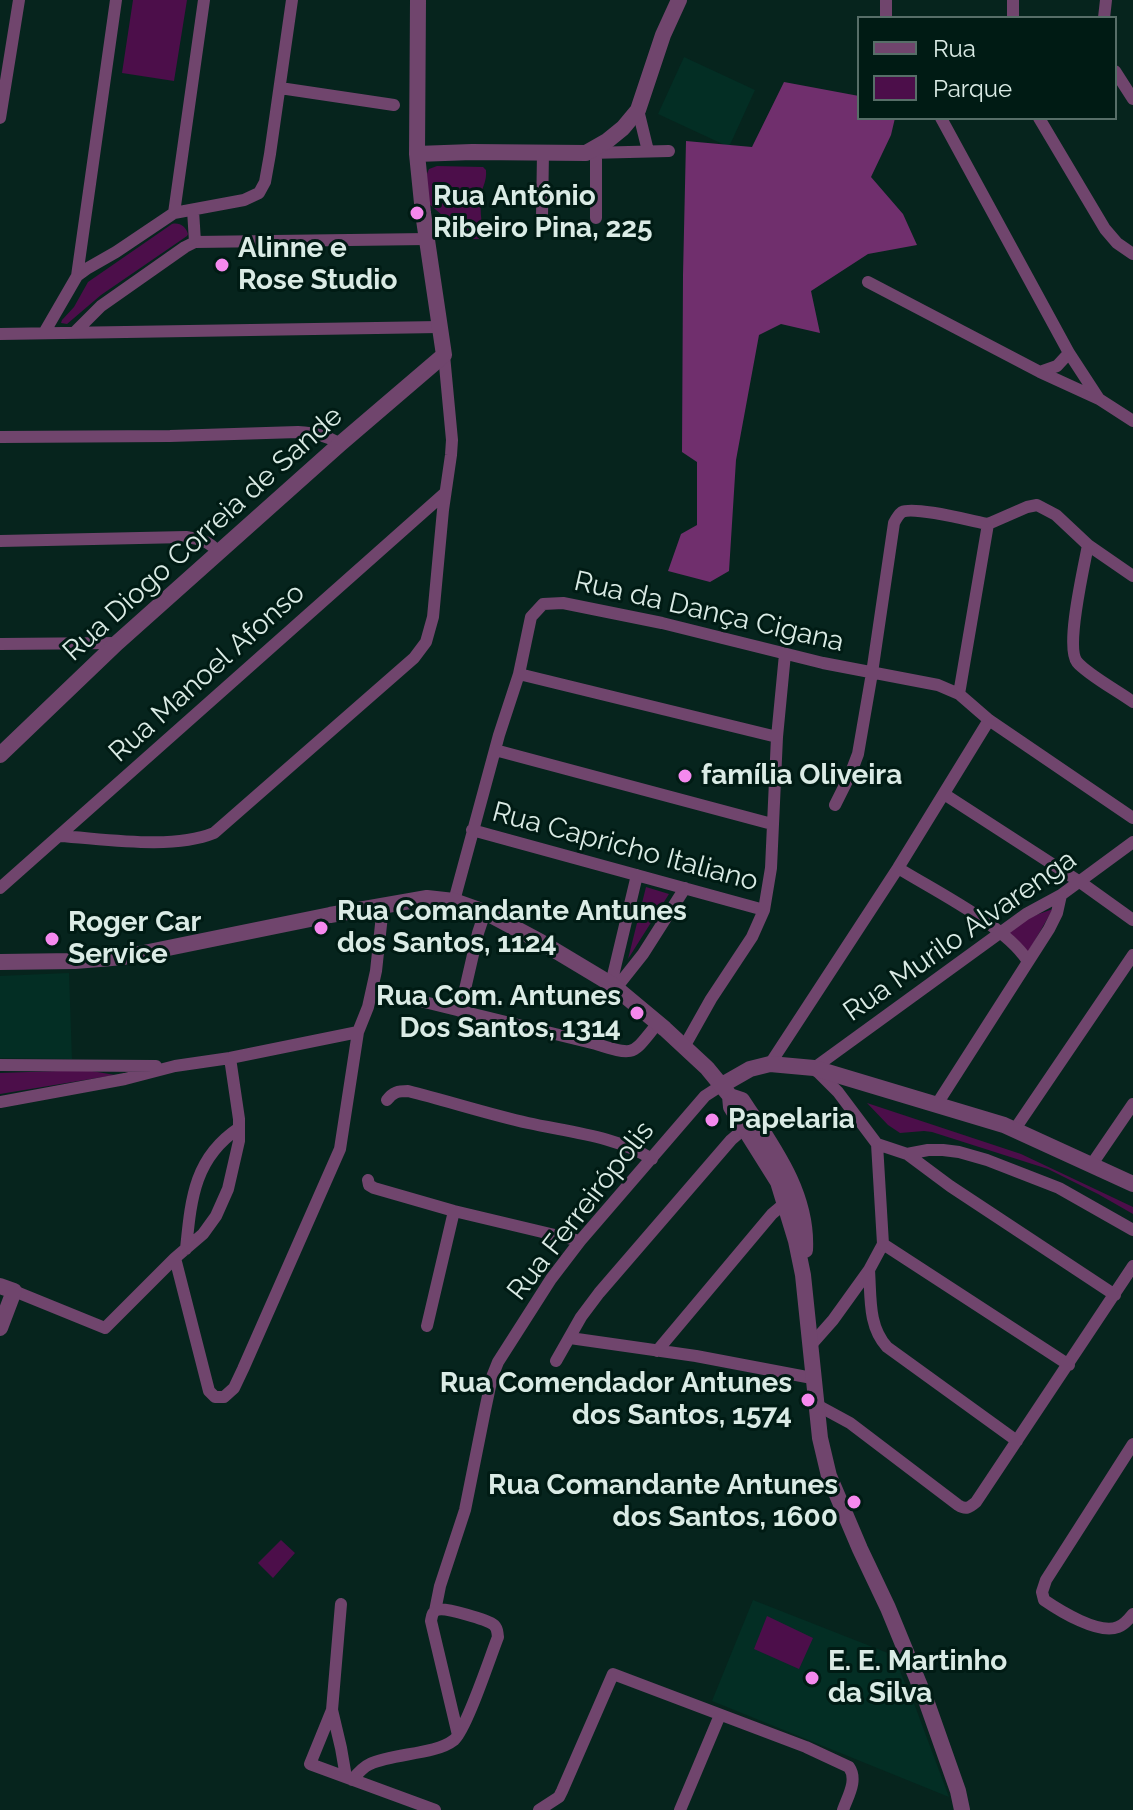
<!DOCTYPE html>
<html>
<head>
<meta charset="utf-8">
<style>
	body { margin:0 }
	#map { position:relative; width:1133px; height:1810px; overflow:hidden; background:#06241d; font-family:Raleway,sans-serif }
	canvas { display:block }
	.legend { position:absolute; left:857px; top:16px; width:260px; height:104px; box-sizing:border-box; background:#001b14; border:2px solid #576e68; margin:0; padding:10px 14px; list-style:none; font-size:24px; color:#daebe5 }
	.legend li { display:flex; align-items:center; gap:16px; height:40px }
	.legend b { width:40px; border:2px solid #576e68 }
</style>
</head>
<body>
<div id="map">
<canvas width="1133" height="1810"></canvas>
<ul class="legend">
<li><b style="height:10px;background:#70456d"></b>Rua</li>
<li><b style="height:22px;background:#4c0e4a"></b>Parque</li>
</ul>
</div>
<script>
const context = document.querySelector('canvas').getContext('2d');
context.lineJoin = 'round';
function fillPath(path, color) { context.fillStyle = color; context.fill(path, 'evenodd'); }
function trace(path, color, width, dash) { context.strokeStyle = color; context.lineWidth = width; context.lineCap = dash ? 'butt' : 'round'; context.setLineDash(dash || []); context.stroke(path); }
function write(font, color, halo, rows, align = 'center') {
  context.font = font + ' Raleway,sans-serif'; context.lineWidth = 6; context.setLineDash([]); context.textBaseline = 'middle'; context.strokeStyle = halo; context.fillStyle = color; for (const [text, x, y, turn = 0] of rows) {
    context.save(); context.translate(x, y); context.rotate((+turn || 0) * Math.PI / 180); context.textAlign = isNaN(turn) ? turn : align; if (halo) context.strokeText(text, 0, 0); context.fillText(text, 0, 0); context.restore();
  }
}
fillPath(new Path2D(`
	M684 57 755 90 729 147 658 114Z
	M69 973 72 1059 0 1058V976Z
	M753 1600 893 1655 915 1706 949 1797 712 1701Z`), '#032e24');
fillPath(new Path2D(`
	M133 0H187L174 81 122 73Z
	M437 166 483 167 486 170C487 182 482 186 481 197 480 209 481 220 483 232L479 239H473L467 236 429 204 422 185 429 169Z
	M172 224C180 222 186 227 188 234L187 236 101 295 67 324 61 323 62 320 74 307 88 282Z
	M646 887 669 894 628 959Z
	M1053 909 1027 954 1005 933 1030 917Z
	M86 1070 115 1075 0 1094V1073Z
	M867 1103 1021 1154 1133 1207V1214L1098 1194 1048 1169 932 1132 924 1131 900 1133 888 1125Z
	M281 1540 295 1553 273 1578 258 1563Z
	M767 1616 813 1638 799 1669 754 1649Z`), '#4c0e4a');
fillPath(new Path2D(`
	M784 82 859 96V118H895L891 135 871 177 903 214 917 245 868 254 811 291 820 333 781 324 759 335 736 460 729 571 710 582 668 571 681 534 697 525V462L682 452 683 275 686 141 752 147Z`), '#702f6d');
trace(new Path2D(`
	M886 0V18
	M1013 18V0
	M1104 18 1106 0
	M1115 71 1133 99
	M280 88 394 105
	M638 110 648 151
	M0 118 19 0
	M941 118 1069 353 1099 399
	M1039 118 1105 229 1117 243 1133 254
	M596 152V218
	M589 153 669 151
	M193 210 195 242
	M174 213 204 0
	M542 217 543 152
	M77 276 116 0
	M868 282 1040 372 1099 399 1133 421
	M44 333 77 276 88 268 116 252 174 213 244 200 259 193 265 182 270 154 292 0
	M74 333 101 306 185 247 195 242 427 239
	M0 334 439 327
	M1040 372 1057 366 1069 353
	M0 437 170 436 298 432C314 433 326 435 340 444
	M988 524 1027 507 1037 505 1056 515 1088 545 1133 576
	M0 541 186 537C201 539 209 541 219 553
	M1088 545C1084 567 1065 647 1077 662 1088 675 1118 691 1133 702
	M0 644 117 643
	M519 674 777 737
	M959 694 988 524
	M495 750 772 824
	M944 794 1080 882 1133 920
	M835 805 850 775 858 754 872 673 894 523C896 519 898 515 902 512 914 506 972 521 988 524
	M472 830 764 910
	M60 836C106 839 172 850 214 833L414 658 426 642 433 617 443 510 451 455 452 440 444 355
	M898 868C935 891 1004 925 1027 960
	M0 888 445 493
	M454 901 499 735 519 674 531 617 543 604 563 603 662 623 823 663 938 685 959 694 989 720 1133 818
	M611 984 637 875
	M616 988 643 954 685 888
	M408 998 596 1044C637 1057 632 1054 658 1023
	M460 1011 478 933 485 912
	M684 1047 711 999 752 937 764 910 771 868 777 737 785 654
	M770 1064 898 868 989 720
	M0 1065 156 1066
	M387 1100C393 1092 398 1091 408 1091 448 1101 488 1114 528 1123 569 1132 616 1136 652 1159
	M0 1102 125 1079 175 1066 230 1058 358 1032
	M937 1104 1049 929 1057 913 1061 895
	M1015 1129 1133 955
	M877 1144 907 1154 950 1186 1115 1295
	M907 1154 928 1150H943L959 1152 987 1160 1059 1188 1133 1230
	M1092 1164 1133 1104
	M368 1180 369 1185 374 1188 454 1211 580 1241
	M883 1244 1069 1365
	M186 1249C191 1199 194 1158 239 1128
	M175 1258 209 1391 215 1397H224L234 1388 243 1369 340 1149 358 1032 368 1007 376 971 383 906
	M869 1270C871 1298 868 1326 887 1347L1017 1441
	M14 1291 105 1328 175 1258 203 1234 216 1216 228 1189 239 1141V1119L230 1058
	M427 1326 454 1211
	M570 1338 696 1356 812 1378
	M810 1346 833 1320 869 1270 883 1244 877 1144 838 1092 814 1068 1026 914 1061 895 1133 842
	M657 1351 772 1214 785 1203
	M556 1361 581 1317 599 1293 731 1140 745 1128
	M815 1404 850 1423 958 1505C966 1510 969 1508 976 1502L1133 1266
	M1133 1444 1046 1580 1042 1592 1044 1600C1060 1611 1099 1635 1118 1627 1124 1625 1129 1619 1133 1614
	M341 1604 332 1710 341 1748 346 1777
	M435 1611 440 1586 465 1510 485 1410 492 1377 498 1362 551 1279 580 1241 705 1096 722 1085
	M332 1710 310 1764 435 1810
	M352 1780C357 1774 363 1767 370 1764 393 1753 435 1755 454 1740 467 1728 490 1657 498 1637 497 1631 498 1629 494 1625 488 1620 445 1607 437 1610 432 1612 432 1616 431 1621L458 1735
	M539 1810 559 1797 562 1791 613 1674 806 1747 849 1767C858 1780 848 1796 843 1810
	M680 1810 720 1715`), '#70456d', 12);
trace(new Path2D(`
	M417 154 472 152 586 153 607 141 623 128 638 110 663 35 679 0
	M0 755 117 643 340 444 444 355 423 213 417 154 418 0
	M0 962 75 961 124 957 330 915 427 898 454 901 485 912 541 942 611 984 665 1029 707 1068 730 1096 731 1107 778 1182 796 1241 803 1275 820 1438 829 1476 860 1549 888 1608 927 1703 958 1791 962 1810
	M722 1085 750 1069 770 1064 814 1068 1004 1125 1133 1184
	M730 1096 742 1100C772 1146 808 1193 805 1250
	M0 1286 14 1291 0 1328`), '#70456d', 16);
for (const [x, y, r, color] of [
	[417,213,8,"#f589ee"],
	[222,265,8,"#f589ee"],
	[685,776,8,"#f589ee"],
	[321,928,8,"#f589ee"],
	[52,939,8,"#f589ee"],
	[637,1013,8,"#f589ee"],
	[712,1120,8,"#f589ee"],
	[808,1400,8,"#f589ee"],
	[854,1502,8,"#f589ee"],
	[812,1678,8,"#f589ee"]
]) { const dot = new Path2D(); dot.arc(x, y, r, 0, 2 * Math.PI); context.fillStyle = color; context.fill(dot); trace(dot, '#001b14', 3); }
write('bold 28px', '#daebe5', '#001b14', [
	["Rua Antônio",433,197],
	["Ribeiro Pina, 225",433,229],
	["Alinne e",238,249],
	["Rose Studio",238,281],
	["família Oliveira",701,776],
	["Rua Comandante Antunes",337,912],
	["dos Santos, 1124",337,944],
	["Roger Car",68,923],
	["Service",68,955],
	["Rua Com. Antunes",621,997,"right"],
	["Dos Santos, 1314",621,1029,"right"],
	["Papelaria",728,1120],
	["Rua Comendador Antunes",792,1384,"right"],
	["dos Santos, 1574",792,1416,"right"],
	["Rua Comandante Antunes",838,1486,"right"],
	["dos Santos, 1600",838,1518,"right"],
	["E. E. Martinho",828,1662],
	["da Silva",828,1694]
], 'left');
write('28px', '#daebe5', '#001b14', [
	["Rua Diogo Correia de Sande",203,534,-42],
	["Rua da Dança Cigana",709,612,13],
	["Rua Manoel Afonso",207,673,-42],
	["Rua Capricho Italiano",625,847,15],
	["Rua Murilo Alvarenga",960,936,-35],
	["Rua Ferreirópolis",581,1211,-52]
]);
</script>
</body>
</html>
